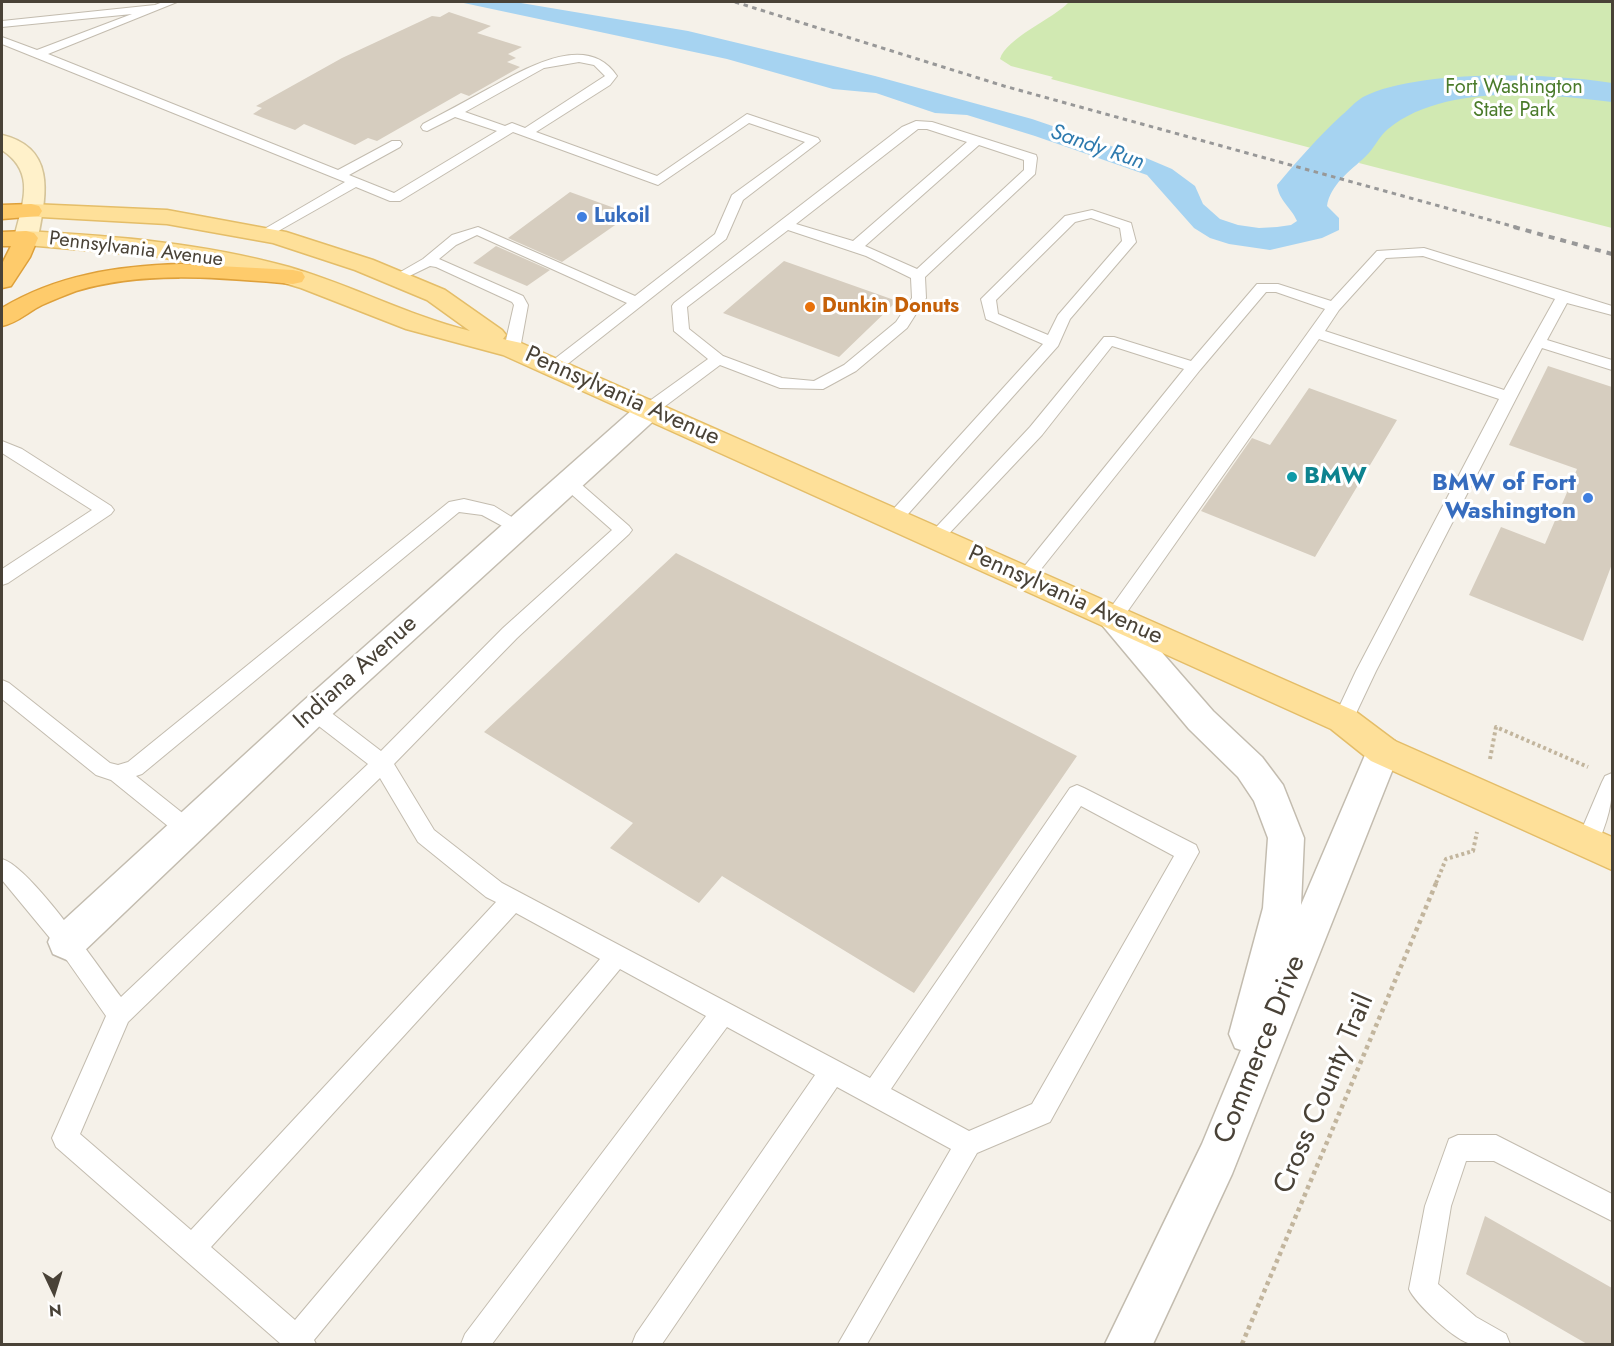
<!DOCTYPE html>
<html>
<head>
<meta charset="utf-8">
<style>
	body { margin:0 }
	#map { position:relative; width:1614px; height:1346px; overflow:hidden; background:#f5f1e9; font-family:Jost,sans-serif }
	canvas { display:block }
	.frame { position:absolute; inset:0; border:3px solid #494237; pointer-events:none }
	.north { position:absolute; left:24px; top:1262px; width:60px; height:60px; -webkit-text-stroke:4px #fff; paint-order:stroke; rotate:176deg; font-size:16px; font-weight:700; line-height:24px; text-align:center; color:#494237 }
	.north::after { content:''; display:block; margin:auto; width:21px; height:27px; background:#494237; clip-path:polygon(50% 0,100% 100%,50% 72%,0 100%) }
</style>
</head>
<body>
<div id="map">
<canvas width="1614" height="1346"></canvas>
<div class="frame"></div>
<div class="north">N</div>
</div>
<script>
const context = document.querySelector('canvas').getContext('2d');
context.lineJoin = 'round';
function fillPath(path, color) { context.fillStyle = color; context.fill(path, 'evenodd'); }
function trace(path, color, width, dash) { context.strokeStyle = color; context.lineWidth = width; context.lineCap = dash ? 'butt' : 'round'; context.setLineDash(dash || []); context.stroke(path); }
function write(font, color, halo, rows, align = 'center') {
  context.font = font + ' Jost,sans-serif'; context.lineWidth = 6; context.setLineDash([]); context.textBaseline = 'middle'; context.strokeStyle = halo; context.fillStyle = color; for (const [text, x, y, turn = 0] of rows) {
    context.save(); context.translate(x, y); context.rotate((+turn || 0) * Math.PI / 180); context.textAlign = isNaN(turn) ? turn : align; if (halo) context.strokeText(text, 0, 0); context.fillText(text, 0, 0); context.restore();
  }
}
fillPath(new Path2D(`
	M1069 2H1612V228L1359 163 1360 161 1051 79 1053 77 1011 66 1000 59C1006 38 1053 19 1069 2Z`), '#d1e9b2');
fillPath(new Path2D(`
	M459 2H515L688 31 875 76 1032 119 1146 158 1172 169 1195 186 1203 204 1220 219 1238 225 1259 228 1277 227 1291 225 1297 221C1291 207 1279 201 1277 185 1298 160 1318 137 1342 115 1349 109 1356 101 1363 97 1417 69 1552 73 1612 83V102C1546 94 1444 83 1388 129 1379 136 1374 149 1365 157 1350 171 1330 185 1327 206L1339 218V230L1322 238 1270 250 1229 244 1210 238 1194 228 1147 175 1035 136 967 115 935 113 876 93 833 89 727 59Z`), '#a6d3f1');
fillPath(new Path2D(`
	M449 12 491 26 477 33 522 47 508 54 516 58 507 62 520 67 469 96 461 93 377 141 368 138 355 145 304 124 295 130 253 114 262 108 256 106 342 58 432 16 440 17Z
	M570 192 631 214 562 262 508 238Z
	M496 246 550 270 527 286 473 263Z
	M784 261 897 301 839 357 723 313Z
	M1548 366 1612 387V564L1583 641 1469 595 1501 527 1545 544 1577 469 1509 445Z
	M1309 388 1397 420 1315 557 1201 511 1252 438 1270 445Z
	M676 553 1077 756 914 993 722 876 699 903 610 848 633 823 484 732Z
	M1485 1216 1612 1288V1344H1587L1466 1274Z`), '#d6cdbf');
const service = new Path2D(`
	M163 2H177L48 54 338 170 392 141H400L402 144 400 147 349 175 394 193 497 131 455 117 427 131 423 130 421 127 423 124C444 113 466 101 488 89 523 70 587 30 617 76L610 85 536 132 657 176 747 114 818 138 820 141 743 200 726 239 560 370 554 372 546 367 548 364 627 303 477 235 456 245 439 259 523 296 528 305 520 349 512 354 504 349 514 305 512 302 436 267 430 266 397 282 390 278 423 259 452 235 478 227 635 296 715 234 732 195 805 142 749 123 658 185 513 132 400 201H390L356 187 266 238 259 234 261 231 345 182 2 44V37L37 50 132 14 2 27V21L155 5ZM579 62 594 65 605 76 525 128 512 123 505 126 465 112 544 68Z
	M916 121 932 122 1036 155 1037 158 1035 174 925 277 926 298 907 328 856 371 823 389 780 388 720 365 656 413H644L642 409 644 405 708 359 674 331 672 306 674 303 902 127ZM918 129H927L967 142 853 241 796 224ZM979 145 1024 160V170L917 269 865 246ZM788 230 866 256 911 278 912 298 896 322 844 365 814 381 782 378 723 356 689 329 687 307Z
	M1092 210 1131 223 1136 242 1070 319 1058 346 900 523H888L885 519 888 515 1043 344 986 319 981 299 1065 216ZM1091 218 1120 228 1122 241 1058 315 1048 335 998 314 996 300 1075 222Z
	M1424 248 1612 306V315L1567 303 1547 340 1612 360V370L1542 348 1376 671 1350 726 1343 728 1336 726 1333 720 1356 671 1499 399 1319 339 1120 622 1113 624 1106 622 1104 617 1325 309 1276 292H1266L1200 370 1030 583 1024 585 1018 583 1015 578 1184 369 1112 346 1042 435 941 542 935 544 929 542 926 538 1030 427 1104 337H1114L1191 361 1257 284H1278L1331 301 1377 251ZM1423 256 1555 299 1504 390 1325 331 1339 310 1386 258Z
	M2 441 22 449 111 506 114 510 111 514 8 583 2 585V569L92 510 2 453Z
	M568 476 574 478 629 526 632 530 629 534 517 638 394 764 434 830 502 883 870 1078 1070 788 1077 785 1084 788 1196 845 1199 852 1050 1122 977 1153 867 1344H838L951 1149 837 1087 662 1344H632L636 1334 815 1075 727 1027 492 1344H461L465 1334 706 1016 620 969 314 1340 316 1344H281L56 1147 52 1138 106 1016 59 949 2 880V859C31 867 99 968 121 997L368 764 307 717 304 711 307 705 314 703 321 705 381 751 503 628 612 530 562 486 559 482 562 478ZM380 778 418 842 486 897 496 902 191 1230 80 1134 128 1022ZM1081 806 1174 856 1032 1104 969 1131 891 1089ZM516 913 600 959 295 1320 211 1247Z
	M464 499 494 506 523 524 526 528 523 532 517 534 482 515 459 512 142 774 136 776 195 823 198 829 195 835 187 838 179 835 111 780 96 775 2 699V680L9 683 110 763 118 765 128 762 449 502Z
	M1612 773C1614 802 1607 823 1595 850L1587 852 1579 850 1576 843 1602 782 1605 776Z
	M1458 1135H1496L1612 1194V1221L1494 1161H1466L1451 1206 1438 1284 1476 1317 1506 1334 1510 1344C1498 1344 1484 1346 1472 1344 1456 1342 1415 1303 1409 1289L1425 1206 1449 1139Z`);
const minor = new Path2D(`
	M650 400 660 403 664 409 660 415 326 720 81 954 67 960 53 954 48 942 53 930 302 702 640 403Z`);
const tertiary = new Path2D(`
	M1113 605 1124 609 1213 711 1262 757 1283 785 1304 838 1301 905 1371 741 1383 737 1395 741 1400 751 1232 1174 1153 1344H1105L1202 1144 1241 1050 1235 1048 1229 1034 1263 908 1268 838 1254 801 1238 777 1189 729 1102 625 1097 617 1102 609Z`);
const secondary = new Path2D(`
	M2 135C57 148 46 196 38 238L34 243 26 245 18 243 14 238C22 204 37 173 2 150Z`);
const primary = new Path2D(`
	M31 204 167 210 286 232 373 260 445 290 502 330 506 335 503 339 521 343 1355 711 1395 741 1612 837V870L1371 761 1331 729 503 355 406 329 301 288 247 272 153 256 26 245 18 243 14 238 18 233 26 231C114 236 203 243 289 267 351 285 407 315 470 331L427 300 355 270 273 243 167 224 23 216 20 211 23 206Z`);
const motorway = new Path2D(`
	M31 204 39 206 42 211 39 216 2 219V205Z
	M26 231 34 233 38 238 30 257 11 286 2 288V264L11 246H2V232Z
	M181 264 293 270 302 272 305 277 302 282 293 284C222 278 145 270 76 291 65 295 53 300 42 305 28 312 17 323 2 326V308C57 275 117 266 181 264Z`);
trace(service, '#c3bcaf', 2);
trace(minor, '#c3bcaf', 3);
trace(tertiary, '#c3bcaf', 3);
trace(secondary, '#d5c499', 3);
trace(primary, '#e4bd68', 3);
trace(motorway, '#dea03a', 3);
trace(new Path2D(`
	M1490 759 1496 727 1588 767
	M1436 883 1446 859 1473 851 1477 832`), '#c2b59d', 4, [3, 3]);
trace(new Path2D(`
	M1242 1344 1437 881`), '#c2b59d', 4.5, [4, 4]);
fillPath(service, '#fff');
fillPath(minor, '#fff');
fillPath(tertiary, '#fff');
fillPath(secondary, '#fff1ca');
fillPath(primary, '#fee099');
fillPath(motorway, '#fecb6b');
trace(new Path2D(`
	M735 2 1004 86 1519 228`), '#989898', 3, [4.5, 4.5]);
trace(new Path2D(`
	M1514 227 1612 254`), '#989898', 4, [6, 6]);
for (const [x, y, r, color] of [
	[582,217,6,"#3f7fe0"],
	[810,307,6,"#e8710a"],
	[1292,477,6,"#0f9aa8"],
	[1588,498,6,"#3f7fe0"]
]) { const dot = new Path2D(); dot.arc(x, y, r, 0, 2 * Math.PI); context.fillStyle = color; context.fill(dot); trace(dot, '#fff', 2); }
write('20px', '#4a7b2a', '#fff', [
	["Fort Washington",1514,88],
	["State Park",1514,111]
]);
write('bold 20px', '#366cbe', '#fff', [
	["Lukoil",594,217]
], 'left');
write('20px', '#494237', '#fff', [
	["Pennsylvania Avenue",136,250,7]
]);
write('bold 20px', '#c56008', '#fff', [
	["Dunkin Donuts",822,307]
], 'left');
write('italic 22px', '#2e7aae', '#fff', [
	["Sandy Run",1097,148,19]
]);
write('24px', '#494237', '#fff', [
	["Pennsylvania Avenue",622,397,24],
	["Pennsylvania Avenue",1065,596,24],
	["Indiana Avenue",356,673,-42]
]);
write('bold 24px', '#0d838f', '#fff', [
	["BMW",1304,477]
], 'left');
write('bold 24px', '#366cbe', '#fff', [
	["BMW of Fort",1576,484],
	["Washington",1576,512]
], 'right');
write('28px', '#494237', '#fff', [
	["Commerce Drive",1261,1050,-68],
	["Cross County Trail",1325,1094,-67]
]);
</script>
</body>
</html>
